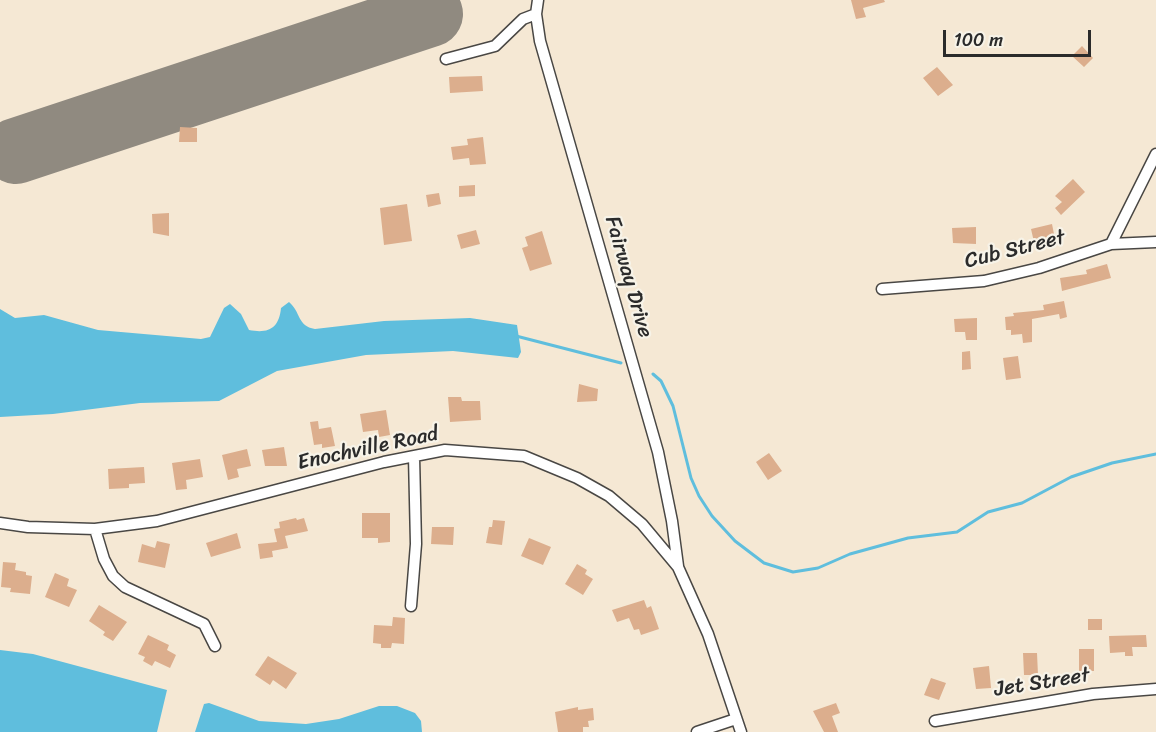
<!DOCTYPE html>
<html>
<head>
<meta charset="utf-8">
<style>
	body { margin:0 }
	#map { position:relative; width:1156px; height:732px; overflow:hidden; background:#f5e8d4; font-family:Sriracha,sans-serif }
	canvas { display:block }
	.scale { position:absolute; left:943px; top:30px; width:148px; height:27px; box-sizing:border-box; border:3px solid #2b2b2b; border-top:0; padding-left:8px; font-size:18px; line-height:21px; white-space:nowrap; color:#2b2b2b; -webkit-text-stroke:4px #f7f3e8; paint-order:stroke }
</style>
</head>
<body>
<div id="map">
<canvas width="1156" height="732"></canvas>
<div class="scale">100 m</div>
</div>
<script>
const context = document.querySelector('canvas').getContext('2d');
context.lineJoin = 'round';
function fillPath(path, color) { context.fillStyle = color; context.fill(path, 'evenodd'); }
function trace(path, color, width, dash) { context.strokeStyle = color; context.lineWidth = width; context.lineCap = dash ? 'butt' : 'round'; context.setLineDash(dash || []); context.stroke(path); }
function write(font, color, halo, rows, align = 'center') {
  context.font = font + ' Sriracha,sans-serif'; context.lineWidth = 4.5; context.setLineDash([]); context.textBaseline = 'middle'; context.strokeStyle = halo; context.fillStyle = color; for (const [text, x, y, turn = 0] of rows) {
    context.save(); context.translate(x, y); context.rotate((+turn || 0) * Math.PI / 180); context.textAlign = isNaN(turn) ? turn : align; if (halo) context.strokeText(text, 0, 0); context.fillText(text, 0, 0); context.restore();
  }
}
fillPath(new Path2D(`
	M289 302C301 312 297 326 315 329L384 321 470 318 517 325 521 352 518 358 453 351 366 355 277 371 219 401 140 403 53 414 0 417V309L15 318 44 315 98 330 201 339 210 337 224 308 230 304 241 314 249 330C269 334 279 328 281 308Z
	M0 650 33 654 167 690 157 732H0Z
	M209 703 259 721 306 724 339 719 379 706H397L415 713 421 721 422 732H195L204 704Z`), '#5fbedd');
trace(new Path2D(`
	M516 336 621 363
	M653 374 661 381 673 406 691 478 699 496 712 516 735 541 764 563 793 572 818 568 850 554 908 538 957 532 988 512 1022 503 1071 477 1112 463 1156 454`), '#5fbedd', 3);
trace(new Path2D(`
	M16 151 430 14`), '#908a80', 66);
fillPath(new Path2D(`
	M851 0H884L885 2 863 8 866 17 856 19Z
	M1082 46 1093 58 1084 67 1072 56Z
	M937 67 953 85 938 96 923 78Z
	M482 76 483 91 450 93 449 77Z
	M180 127 197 128V142H179Z
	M483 137 486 164 470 165 469 158 453 160 451 147 468 145 467 139Z
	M1073 179 1085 192 1061 215 1055 208 1062 202 1055 196Z
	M475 185V196L459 197V186Z
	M439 193 441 204 428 207 426 195Z
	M407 204 412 241 384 245 380 208Z
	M169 213V236L153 233 152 214Z
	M1052 224 1055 239 1034 242 1031 229Z
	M976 227V244L953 243 952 228Z
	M476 230 480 244 461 249 457 235Z
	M542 231 552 264 530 271 522 248 528 246 525 237Z
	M1107 264 1111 278 1062 291 1060 278 1087 274 1086 270Z
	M1064 301 1067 317 1060 319 1059 314 1032 319V342L1023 343 1022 334 1011 335V330H1006L1005 317 1014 316 1013 313 1044 310 1043 305Z
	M977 318V340H966L965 332H955L954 319Z
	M970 351 971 369 962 370V352Z
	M1018 356 1021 378 1006 380 1003 358Z
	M579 384 598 389 597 401 577 402Z
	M448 397H461L462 401H480L481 420 450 422Z
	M386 410 390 435 379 437 378 430 363 432 360 414Z
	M318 421 319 429 331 427 335 446 322 448V444L314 445 310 422Z
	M284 447 287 466H265L262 450Z
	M247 449 251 466 237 469 239 477 228 480 222 455Z
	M769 453 782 471 768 480 756 462Z
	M200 459 203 477 186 480 187 489 176 490 172 463Z
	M144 467 145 483 129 484V488L109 489 108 469Z
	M362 513H390V542L378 543V538H362Z
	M296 518 297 520 304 518 308 531 285 536 288 548 272 551 273 557 260 559 258 544 277 542 274 529 280 528 279 522Z
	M493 520 505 521 502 545 486 543 489 527H492Z
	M432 527H454L453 545 431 544Z
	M237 533 241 548 211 557 206 543Z
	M529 538 551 547 543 565 521 556Z
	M157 541 170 544 165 568 138 562 142 544 155 548Z
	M3 562 16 563 15 570 26 572V575L32 576 30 594 10 592 11 588 1 587Z
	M577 564 587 570 585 574 593 579 583 595 565 584Z
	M55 573 69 579 67 586 77 590 69 607 45 597Z
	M644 600 647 608 651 606 659 629 641 635 639 629 634 630 629 618 617 622 612 610Z
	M99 605 127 622 113 641 103 635 105 632 89 621Z
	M393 617 405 618 404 644 392 643 391 648H381V644L373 643 374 625 392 626Z
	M1088 619H1102V630H1088Z
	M148 635 169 645 167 650 176 655 170 668 155 661 152 666 143 661 145 657 138 654Z
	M1146 635 1147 647H1132L1133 656H1125V652L1110 653 1109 636Z
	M1079 649H1094V671H1079Z
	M1023 653H1037L1038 675H1024Z
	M268 656 297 673 286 689 273 680 270 685 255 675Z
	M989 666 991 688 976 689 973 668Z
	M931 678 946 683 939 700 924 695Z
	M836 703 840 713 832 716 838 732H824L813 711Z
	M578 707V710L593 708 594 720 588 721 589 727H583V732H558L555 712Z`), '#dcae8d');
const minor = new Path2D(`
	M538 0 536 14 540 41 658 452 672 521 678 566
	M446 59 495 46 523 19 536 14
	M1111 244 1156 154
	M882 289 984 281 1039 268 1111 244 1156 242
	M0 523 28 527 95 529 157 521 384 462 445 450 524 456 577 478 609 496 642 524 678 567 708 634 741 732
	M95 529 104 559 113 576 125 587 204 624 215 646
	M411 606 416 544 414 456
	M935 721 1093 694 1156 689
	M697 732 736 719`);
trace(minor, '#494744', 13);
trace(minor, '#fff', 10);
write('21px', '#2b2b2b', '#f7f3e8', [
	["Cub Street",1015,250,-14],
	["Fairway Drive",628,277,74],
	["Enochville Road",368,449,-12],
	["Jet Street",1042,683,-9]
]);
</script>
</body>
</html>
